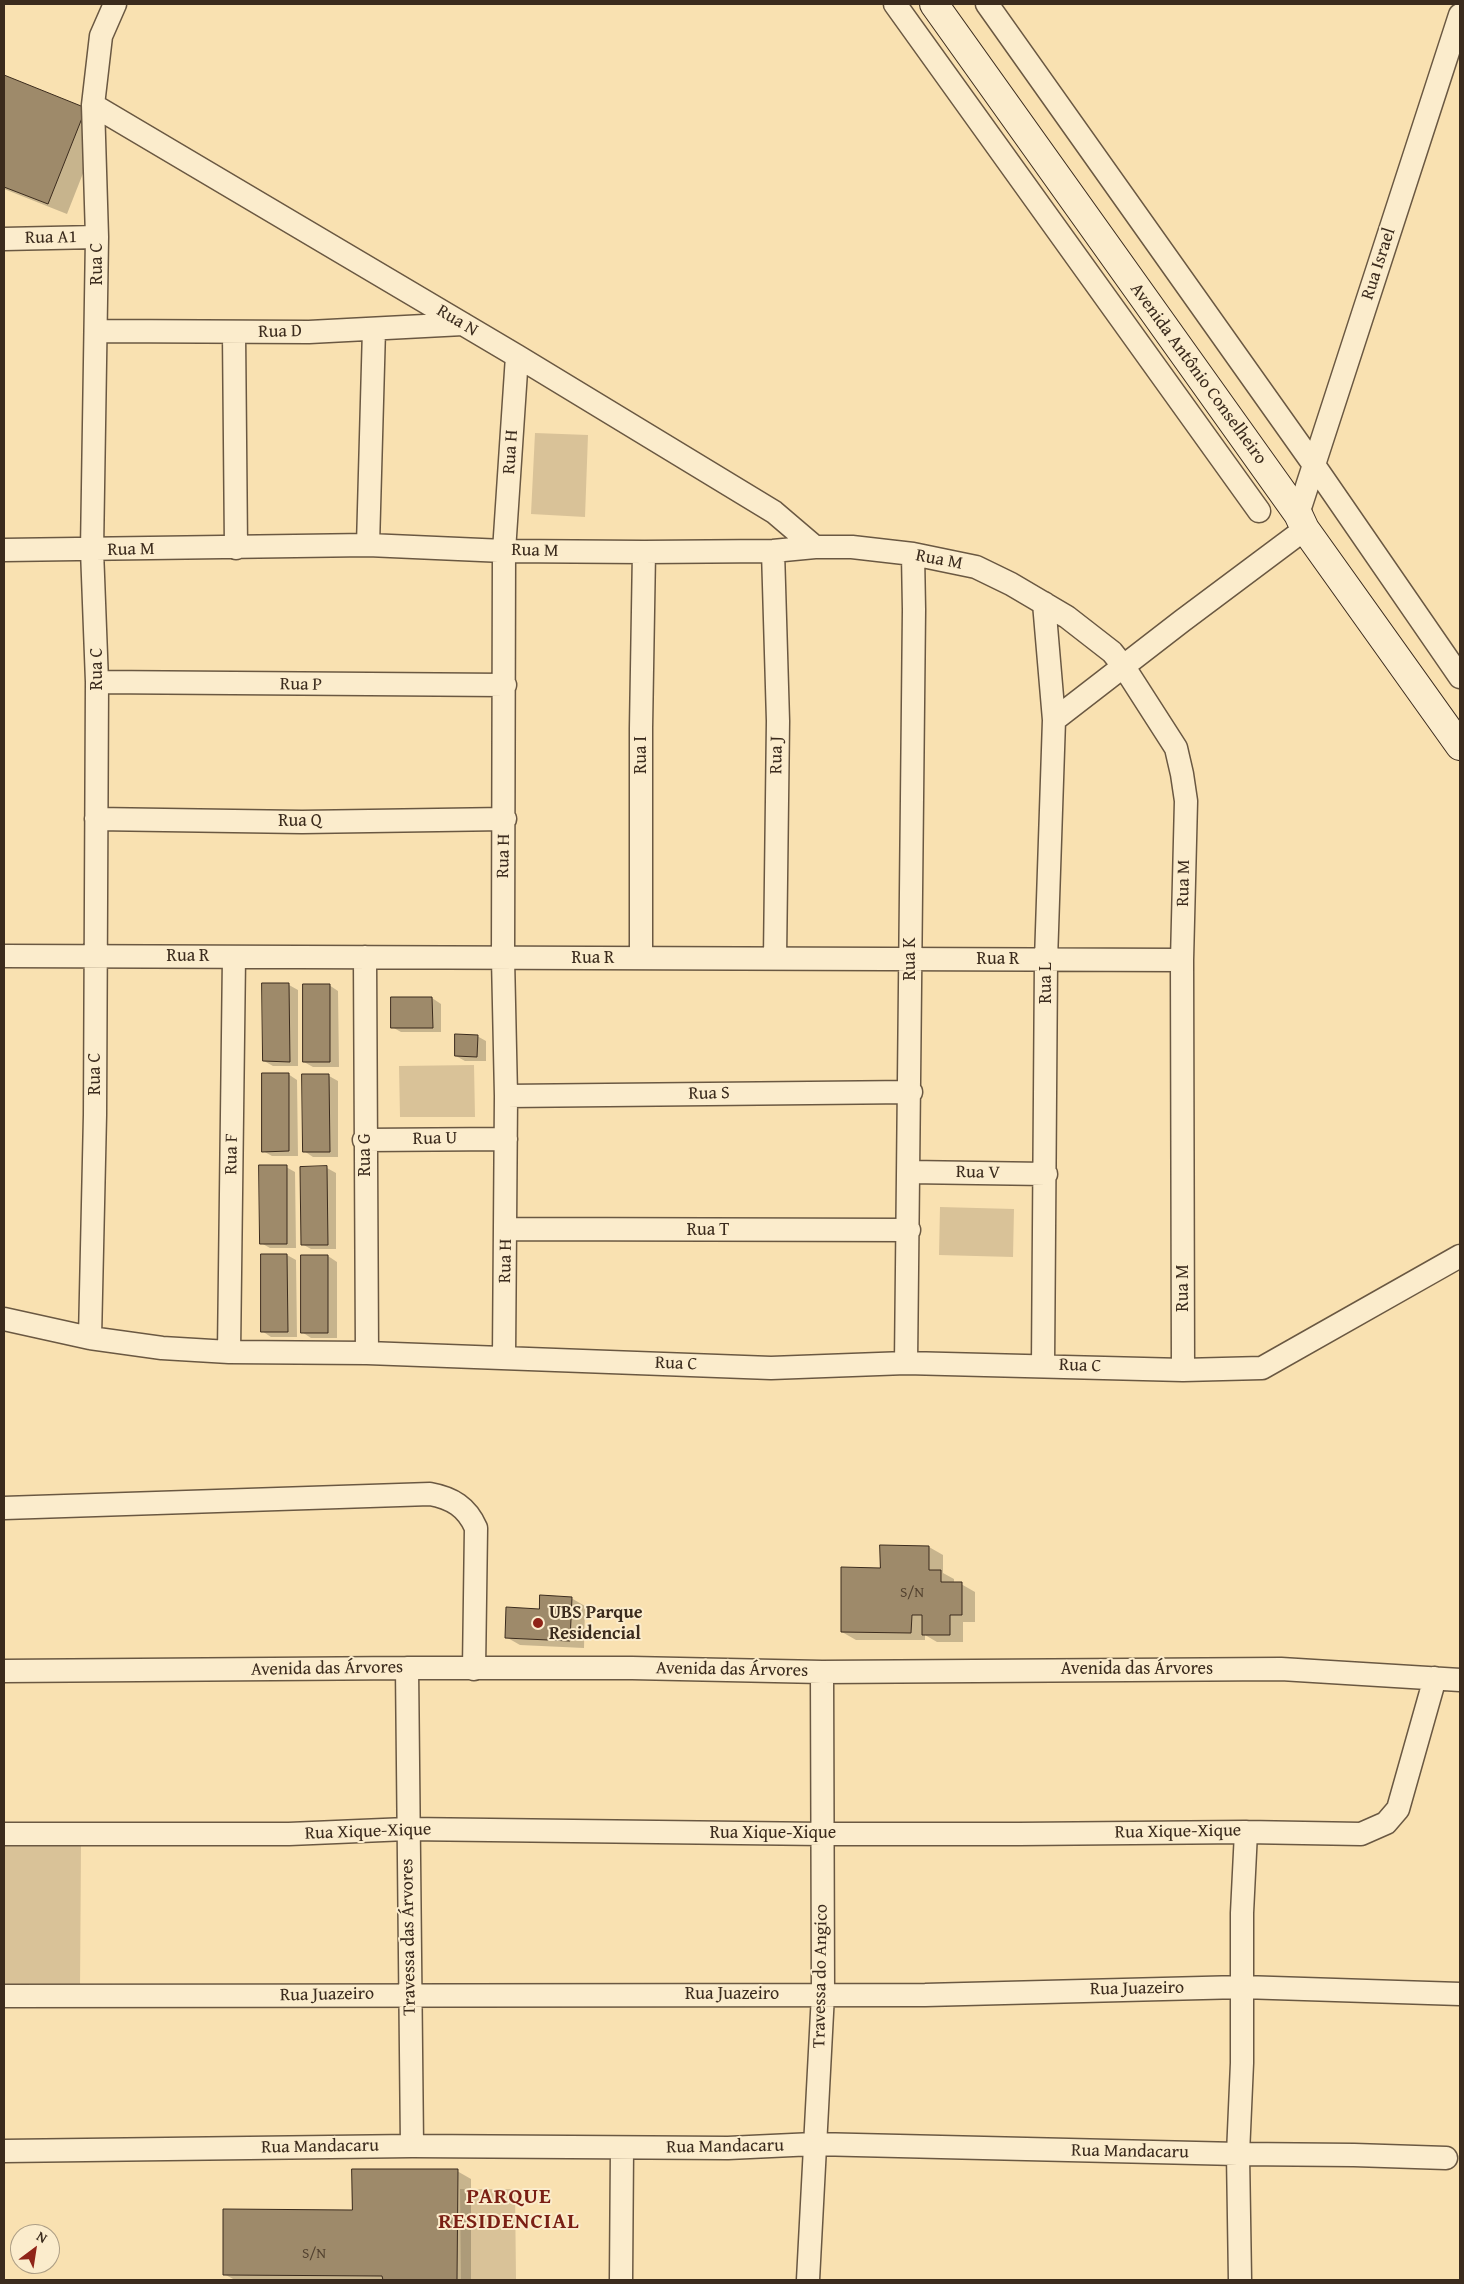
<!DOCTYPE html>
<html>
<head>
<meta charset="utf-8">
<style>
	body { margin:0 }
	#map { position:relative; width:1464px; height:2284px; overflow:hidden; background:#f9e1b1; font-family:"Gentium Book Plus",serif }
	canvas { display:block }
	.frame { position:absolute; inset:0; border:5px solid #3b2b1d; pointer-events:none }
	.north { position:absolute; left:10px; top:2224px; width:50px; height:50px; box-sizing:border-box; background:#fbeccc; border:1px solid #ae9f86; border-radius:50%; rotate:31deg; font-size:14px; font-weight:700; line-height:20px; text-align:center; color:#3b2b1d }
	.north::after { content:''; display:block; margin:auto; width:18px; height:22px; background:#8f2418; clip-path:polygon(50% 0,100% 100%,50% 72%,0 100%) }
</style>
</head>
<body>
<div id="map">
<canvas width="1464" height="2284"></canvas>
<div class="frame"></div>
<div class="north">N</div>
</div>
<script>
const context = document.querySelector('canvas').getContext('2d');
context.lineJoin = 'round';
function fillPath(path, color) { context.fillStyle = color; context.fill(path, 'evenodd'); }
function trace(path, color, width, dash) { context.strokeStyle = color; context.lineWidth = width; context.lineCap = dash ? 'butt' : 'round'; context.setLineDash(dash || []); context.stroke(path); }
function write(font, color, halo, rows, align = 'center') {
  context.font = font + ' "Gentium Book Plus",serif'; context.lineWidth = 4; context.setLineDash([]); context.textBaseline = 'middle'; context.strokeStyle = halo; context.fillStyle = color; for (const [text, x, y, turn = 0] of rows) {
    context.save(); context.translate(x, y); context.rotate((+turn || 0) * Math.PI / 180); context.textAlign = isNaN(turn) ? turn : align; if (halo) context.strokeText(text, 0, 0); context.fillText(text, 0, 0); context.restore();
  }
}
fillPath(new Path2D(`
	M535 433 588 435 585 517 531 514Z
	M474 1065 475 1117H400L399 1066Z
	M940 1207 1014 1209 1013 1257 939 1255Z
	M4 1842 81 1843 80 1989 4 1987Z
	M460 2189H515L516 2280H461Z`), '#d9c298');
fillPath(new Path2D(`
	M4 76 86 109 104 120 67 214 4 189Z
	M289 985 298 990V1066H273L264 1061Z
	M329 985 338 991 339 1067H313L304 1062Z
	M432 998 441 1004V1032H401L392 1027Z
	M477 1036 486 1041V1061H465L456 1056Z
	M288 1074 297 1080 298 1156H272L263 1151Z
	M329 1076 338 1081V1157H313L304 1151Z
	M286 1167 295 1172 296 1248H270L261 1243Z
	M327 1168 336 1173V1249H311L302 1244Z
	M287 1255 296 1260 297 1337H271L262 1331Z
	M328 1256 337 1262V1338H311L302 1332Z
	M929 1547 943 1555V1573L954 1579V1584H961L975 1592V1622H963V1642H937L925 1635V1640H856L842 1632 881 1569Z
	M571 1598 585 1606 584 1648 520 1645 506 1637 540 1610Z
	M457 2171 471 2179V2280H235L224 2274 353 2211Z`), '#0003');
const building = new Path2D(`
	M4 75 86 108 48 204 4 187Z
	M262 983H289L290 1062 263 1061Z
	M303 984H330V1062H303Z
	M391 997H432L433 1028H391Z
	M455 1034 478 1035 477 1057 455 1056Z
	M262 1073H289V1151L262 1152Z
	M302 1074H329L330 1152H303Z
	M259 1165H287V1244H260Z
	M327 1166 328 1245H301L300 1167Z
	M261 1254H287L288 1332H261Z
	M301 1255H328V1333H301Z
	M880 1545 929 1546V1570H941V1582H962V1615H950V1635H922V1615H912L911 1633 841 1632V1567L880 1568Z
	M540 1595 572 1597 570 1641 505 1638 506 1607 539 1609Z
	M352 2169H458L457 2280H383L382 2276 223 2275V2209L352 2210Z`);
fillPath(building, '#9e8a6a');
trace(building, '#3b2b1d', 1);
const street = new Path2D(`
	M895 4 1259 511
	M987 4 1314 465 1460 677
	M93 105 517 356 774 512 815 547
	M4 239 97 237
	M97 331 309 332 463 324
	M234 333 236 548
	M1298 514 1460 15
	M368 545 374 329
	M4 550 368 545 504 551 644 552 773 551 815 547H852L913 554 976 567 1011 584 1067 617 1112 652 1124 667 1176 748 1182 774 1186 801 1182 960 1183 1370
	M773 551 778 721 775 958
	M97 682 505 685
	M1054 720 1182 621 1305 529
	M96 819 302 822 505 819
	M4 956 1182 960
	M365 957 367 1353
	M641 958V728L644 552
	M506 1096 911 1092
	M364 1140 506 1139
	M909 1172 1046 1174
	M506 1229 909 1230
	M4 1319 90 1338 162 1348 229 1352 367 1353 771 1368 906 1363 1183 1370 1262 1368 1460 1256
	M90 1338 95 1115 97 682 92 550 97 237 93 105 101 36 115 4
	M229 1352 234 957
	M504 1357 506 1096 503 958 504 551 517 356
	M906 1363 914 610 913 554
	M1043 1365 1046 960 1054 720 1044 603
	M4 1508 430 1494C452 1498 467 1507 476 1528L474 1669
	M407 1668 412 2146
	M4 1671 407 1668H632L822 1672 1281 1669 1460 1680
	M4 1834H289L407 1829 823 1834H1019L1246 1832 1361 1834 1386 1823 1398 1809 1435 1678
	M4 1996 925 1995 1242 1987 1460 1994
	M4 2151 412 2146 728 2148 814 2144 1238 2154 1354 2155 1446 2158
	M621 2280 622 2148
	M808 2280 823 1994 822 1672
	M1240 2280 1238 2154 1242 2063V1913L1246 1832`);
const secondary = new Path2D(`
	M934 4 1298 514 1305 529 1460 746`);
trace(street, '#6a5842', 25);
trace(secondary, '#3b2b1d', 30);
trace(street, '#fbeccc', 22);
trace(secondary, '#fbeccc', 28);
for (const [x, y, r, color] of [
	[538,1623,6,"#8f2418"]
]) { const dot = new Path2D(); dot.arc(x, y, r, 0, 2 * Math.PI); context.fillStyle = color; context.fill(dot); trace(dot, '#fbeccc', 2); }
write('15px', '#544330', null, [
	["S/N",912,1593],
	["S/N",314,2254]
]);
write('18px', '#3b2b1d', '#fbeccc', [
	["Rua A1",51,238,-1],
	["Rua C",97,264,-90],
	["Rua Israel",1379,264,-72],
	["Rua N",457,321,31],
	["Rua D",280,332,-1],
	["Avenida Antônio Conselheiro",1198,374,54],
	["Rua H",511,452,-86],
	["Rua M",131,550,-1],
	["Rua M",535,551,1],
	["Rua M",939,560,11],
	["Rua C",97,669,-90],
	["Rua P",301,685,1],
	["Rua I",641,755,-90],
	["Rua J",777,755,-89],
	["Rua Q",300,821],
	["Rua H",504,856,-89],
	["Rua M",1184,883,-89],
	["Rua R",188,956],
	["Rua R",593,958],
	["Rua K",910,959,-90],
	["Rua R",998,959],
	["Rua L",1046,983,-90],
	["Rua C",95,1074,-90],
	["Rua S",709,1094,-1],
	["Rua U",435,1139,-1],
	["Rua F",232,1154,-89],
	["Rua G",365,1155,-90],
	["Rua V",978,1173,1],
	["Rua T",708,1230],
	["Rua H",506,1261,-89],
	["Rua M",1183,1288,-90],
	["Rua C",676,1364,2],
	["Rua C",1080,1366,2],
	["Avenida das Árvores",327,1669,-1],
	["Avenida das Árvores",1137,1669],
	["Avenida das Árvores",732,1670,1],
	["Rua Xique-Xique",368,1832,-2],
	["Rua Xique-Xique",1178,1832,-1],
	["Rua Xique-Xique",773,1833],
	["Travessa das Árvores",409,1937,-91],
	["Travessa do Angico",821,1976,-89],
	["Rua Juazeiro",1137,1989,-1],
	["Rua Juazeiro",732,1994],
	["Rua Juazeiro",327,1995,-1],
	["Rua Mandacaru",320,2147,-1],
	["Rua Mandacaru",725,2147,-1],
	["Rua Mandacaru",1130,2152,1]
]);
write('bold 18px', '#3b2b1d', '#fbeccc', [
	["UBS Parque",549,1613],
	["Residencial",549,1634]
], 'left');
context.letterSpacing = '1px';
write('bold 22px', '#7a1f14', '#fbeccc', [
	["PARQUE",509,2197],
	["RESIDENCIAL",509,2222]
]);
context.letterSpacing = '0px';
</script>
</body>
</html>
